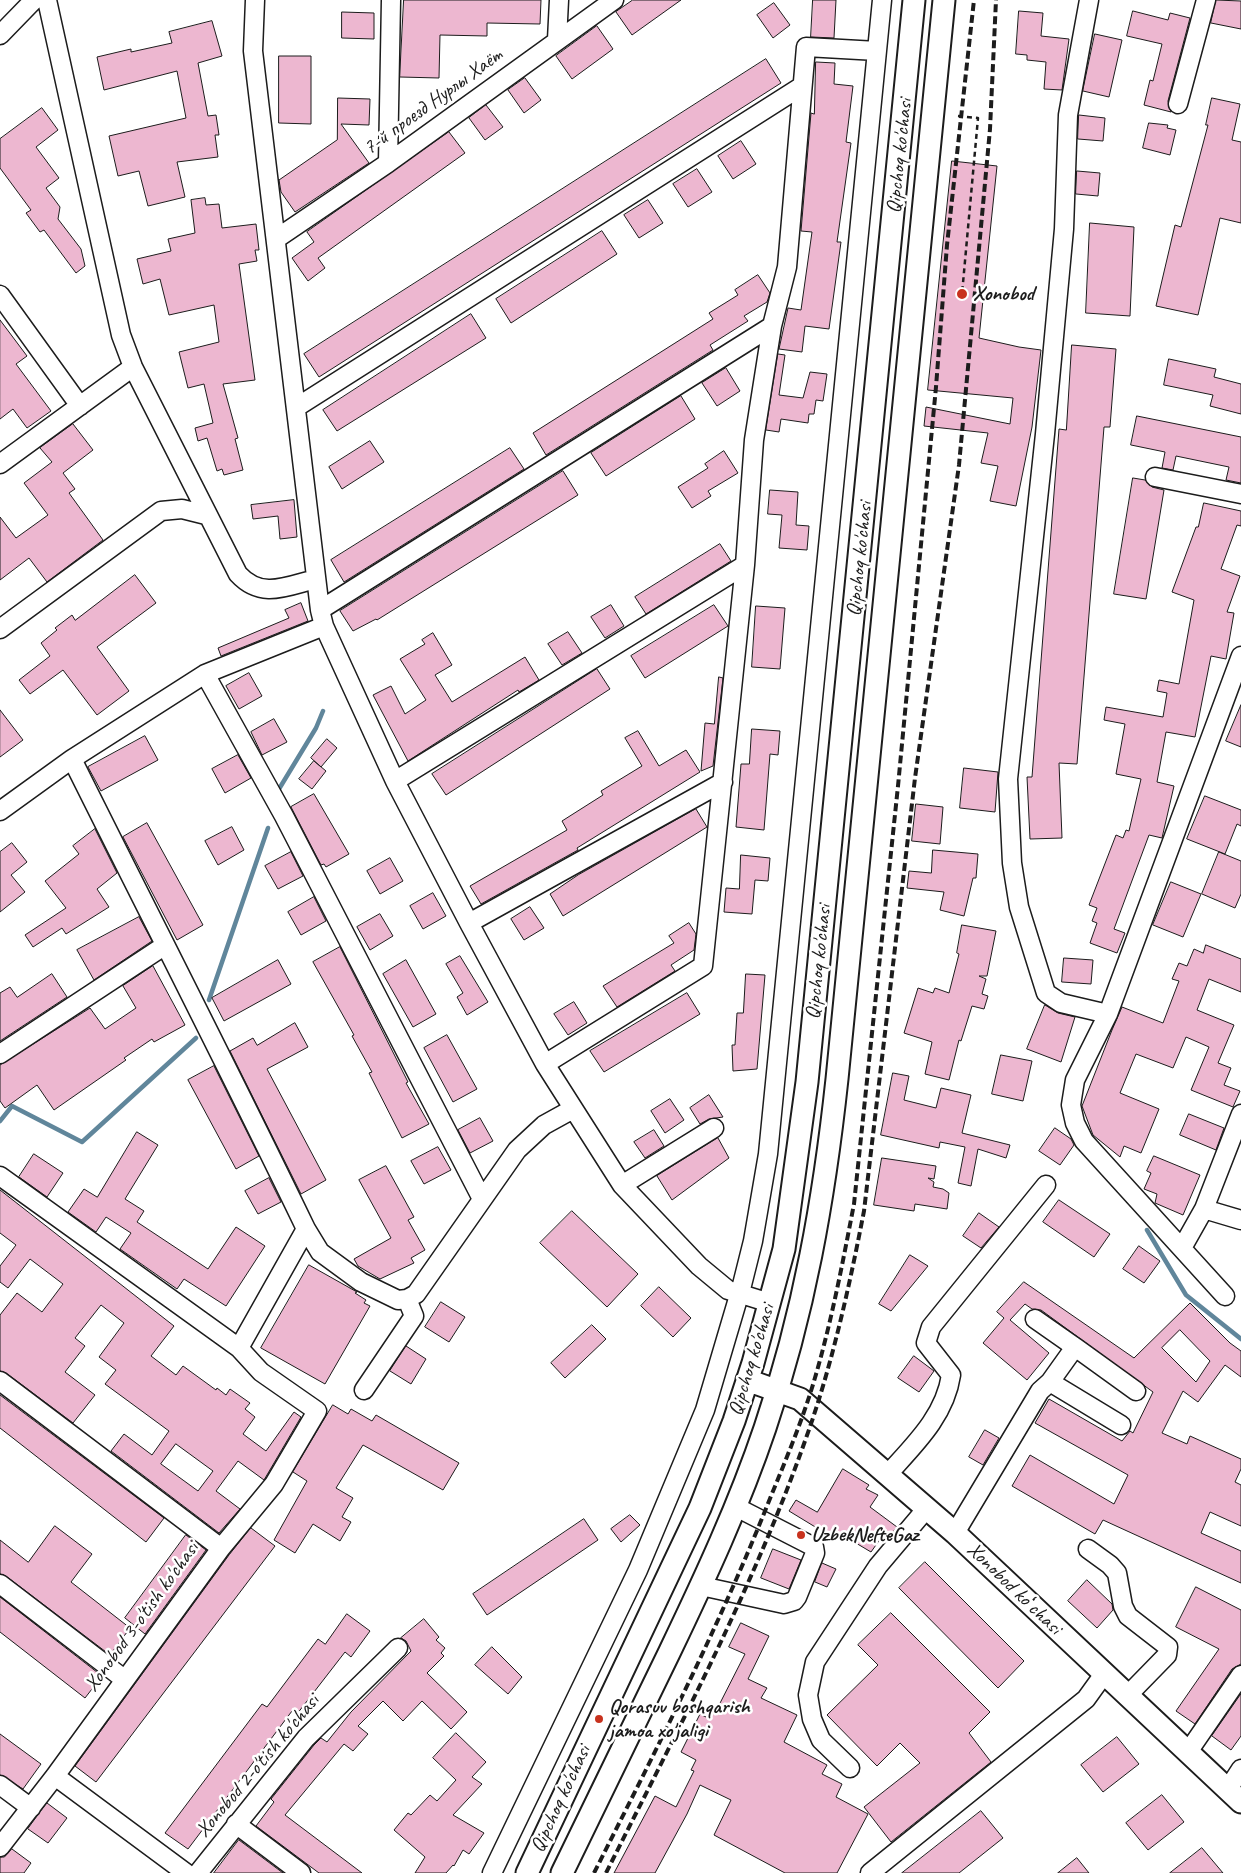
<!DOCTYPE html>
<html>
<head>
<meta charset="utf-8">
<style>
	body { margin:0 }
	canvas { display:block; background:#fff }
</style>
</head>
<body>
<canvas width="1241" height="1873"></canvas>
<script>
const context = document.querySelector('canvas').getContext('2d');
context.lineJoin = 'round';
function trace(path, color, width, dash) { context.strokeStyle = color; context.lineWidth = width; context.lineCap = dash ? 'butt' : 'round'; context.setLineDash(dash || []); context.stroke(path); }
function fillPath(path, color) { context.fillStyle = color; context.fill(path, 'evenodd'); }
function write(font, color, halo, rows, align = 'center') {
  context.font = font + ' Caveat,sans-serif'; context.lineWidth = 5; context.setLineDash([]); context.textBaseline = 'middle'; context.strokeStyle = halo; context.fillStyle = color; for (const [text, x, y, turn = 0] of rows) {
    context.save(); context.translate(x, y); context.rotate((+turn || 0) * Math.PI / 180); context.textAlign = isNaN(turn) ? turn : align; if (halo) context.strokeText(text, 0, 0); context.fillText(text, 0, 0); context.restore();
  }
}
trace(new Path2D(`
	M279 789 316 728 323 711
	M209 1000 268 828
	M0 1121 12 1106 82 1142 196 1038
	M1147 1230 1186 1295 1241 1339`), '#60869b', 4.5);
const building = new Path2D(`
	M404 0H541L540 24 487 23V36L440 35 439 78 400 77Z
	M633 0H681L632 35 616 12Z
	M813 0H836L834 38 811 37Z
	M1216 0 1241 1V29L1211 23Z
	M774 3 790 25 773 38 757 15Z
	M1019 11 1043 13 1041 36 1069 39 1062 90 1044 89 1046 62 1027 60V55L1016 54Z
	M1133 11 1168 20 1170 13 1190 18 1168 101 1171 112 1144 105 1150 80 1153 81 1162 44 1127 36Z
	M342 12 374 13V39L342 38Z
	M212 21 222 56 198 63 208 116 216 115 219 135H215L218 157 177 162 185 197 148 206 139 171 118 176 109 136 186 118 177 71 104 90 97 57 131 49V52L172 43 169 32Z
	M597 26 613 49 572 79 556 56Z
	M1095 34 1122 40 1109 97 1083 91Z
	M279 56H311V124L279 123Z
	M766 59 781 83 319 377 304 354Z
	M816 62 835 63 834 84 853 86 846 142 851 143 837 242H841L829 329 805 326 802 352 779 349 788 308 801 310 812 232 801 231 811 113 814 114Z
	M525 78 541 100 524 113 508 90Z
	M338 98 370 99 369 125 341 124 369 163 295 212 281 192 279 180 337 140Z
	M1212 98 1240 104 1232 140 1241 142V223L1220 218 1198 315 1156 306 1175 225 1181 227 1208 125H1206Z
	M486 105 503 127 485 140 469 118Z
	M42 108 58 130 36 147 59 178 46 188 60 207 58 219 81 249 85 266 76 273 44 230 40 232 26 213 31 210 0 168V139Z
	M1079 115 1105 118 1103 141 1078 139Z
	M1149 123 1168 125 1167 128 1176 130 1170 155 1143 148Z
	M449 132 465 153 318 258 325 268 308 281 292 258 314 242 307 232Z
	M741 141 756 164 733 179 718 156Z
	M952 161 997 166 979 338 1019 347 1041 350 1032 427 1016 506 990 501 998 466 981 463 988 433 924 426 926 407 1010 424 1013 398 928 390Z
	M697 169 712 192 688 207 673 184Z
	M1077 171 1100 173 1098 196 1076 194Z
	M205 198 206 205 219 204 222 228 256 224 259 250H255L257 261 239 264 255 380 223 384 238 438 235 439 243 470 224 475 222 469 217 471 207 438 198 441 195 428 213 423 204 384 188 388 179 352 219 342 214 305 169 315 160 279 143 284 137 259 171 251 168 239 195 233 191 200Z
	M648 200 663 223 639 238 624 215Z
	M1090 223 1134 227 1130 316 1086 313Z
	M602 231 617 254 511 323 496 299Z
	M758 275 770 293 767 302 744 316 748 321 710 345 713 350 546 455 533 433 713 319 709 313 738 295 735 290Z
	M471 314 486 338 337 431 323 410Z
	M0 320 27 356 16 364 51 411 27 428 13 409 0 419Z
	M1072 345 1116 349 1110 427H1104L1077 764 1059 763 1062 838 1030 839 1027 777H1032L1059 429 1066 430Z
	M778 354 785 355 779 395 803 398 810 372 827 374 823 401 816 400 814 414H809L808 423 781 419 779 432 766 430Z
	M1169 359 1216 369 1214 377 1241 384V414L1210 406 1213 395 1164 385Z
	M726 368 740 391 717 406 702 383Z
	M681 396 695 419 606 476 591 453Z
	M1137 416 1241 437V483L1226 480 1229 467 1176 456 1173 470 1162 468 1165 452 1131 445Z
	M73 424 93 450 63 473 75 489 69 493 103 540 47 582 29 558 0 580V517L16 538 48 515 24 483 52 462 40 448Z
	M370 441 384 462 342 489 329 467Z
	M510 448 524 469 344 582 331 560Z
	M724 451 738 473 708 491 711 496 692 508 678 487 708 468 705 464Z
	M563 471 578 495 377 620 376 619 353 631 340 611Z
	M1133 478 1145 480 1152 487 1164 490 1146 599 1114 594Z
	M770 490 798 492 796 525 809 526 807 550 779 548 782 515 768 514Z
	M294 500 297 537 280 539 278 516 253 519 251 505Z
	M1204 503 1241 511V526L1237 525 1221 569 1240 576 1227 612 1234 613 1226 659 1211 656 1195 737 1166 732 1157 782 1174 786 1162 838 1149 835 1114 929 1125 933 1117 953 1090 943 1097 923 1092 921 1097 908 1089 905 1116 835 1123 838 1126 830 1129 831 1141 779 1116 774 1125 724 1104 720 1106 707 1163 717 1167 693 1157 691 1159 680 1179 684 1194 600 1172 592 1196 527H1198Z
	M720 544 731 561 646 614 635 597Z
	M135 575 156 603 97 647 129 691 97 715 63 670 30 694 19 680 50 656 41 643 57 630 55 628 72 615 75 620Z
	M301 603 308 621 221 656 218 648 289 618 285 610Z
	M611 605 624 626 605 638 591 617Z
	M714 605 728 626 645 678 631 656Z
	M756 606 785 608 780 669 752 667Z
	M568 632 582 653 562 665 548 644Z
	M433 633 452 665 435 675 452 702 525 657 539 680 519 692 518 690 408 761 373 695 391 686 405 714 426 700 400 659 425 644 422 640Z
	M597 669 610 689 446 795 432 774Z
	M249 673 262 696 239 709 226 686Z
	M719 677 723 678 713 766 701 771 705 723 714 724Z
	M1241 705V747L1226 741Z
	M0 710 23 740 0 757Z
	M274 719 287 742 262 755 251 732Z
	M752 729 780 731 778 755 770 754 764 830 736 827 741 764H749Z
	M638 731 659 766 686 750 700 772 577 848 578 850 481 904 470 886 567 830 562 821 603 795 601 791 642 766 625 738Z
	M145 736 158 760 101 791 88 767Z
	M327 739 337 748 321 767 311 758Z
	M238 755 251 778 225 793 212 769Z
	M314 761 326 771 312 789 299 779Z
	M964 768 998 772 995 812 960 808Z
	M314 794 349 854 326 867 324 864 321 865 291 807Z
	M1205 796 1241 810V826L1237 824 1225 854 1187 839Z
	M916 804 943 807 940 844 912 841Z
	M696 809 707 827 563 916 550 894 578 875Z
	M147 823 203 925 177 940 123 837Z
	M232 827 244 850 218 865 205 841Z
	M95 829 117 873 97 889 109 907 66 934 62 928 33 947 25 935 66 908 45 881 79 854 73 846Z
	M12 843 27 862 11 875 25 892 0 912V852Z
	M933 850 978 854 976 878H973L964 916 940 910 944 892 907 888 909 871 931 873Z
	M291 852 303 876 278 889 265 866Z
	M1219 852 1241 861V894L1235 908 1202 894Z
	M741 855 770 858 768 881 755 880 752 914 724 912 726 888 739 889Z
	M390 858 403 881 380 894 367 871Z
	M1171 882 1201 894 1183 937 1153 925Z
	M433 893 446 916 423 929 410 906Z
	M314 897 326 921 301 935 288 912Z
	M530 907 544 928 524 940 511 919Z
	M380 914 393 936 370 950 357 927Z
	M139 917 152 941 94 980 77 950Z
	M689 923 696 934 694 950 671 965 675 971 617 1007 603 986 674 943 669 936Z
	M962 925 996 931 987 976H979L986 979 982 994 988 996 984 1009 972 1006 961 1041 959 1040 949 1080 925 1074 932 1042 904 1033 918 988 933 993 935 988 949 993 959 954 957 953Z
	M1206 945 1241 959V992L1209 979 1197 1010 1234 1025 1218 1063 1231 1068 1224 1085 1240 1091 1233 1107 1191 1090 1209 1047 1186 1037 1173 1068 1136 1054 1120 1093 1159 1109 1141 1153 1124 1146 1120 1157 1093 1135 1082 1106 1112 1030 1122 1007 1163 1023 1179 981 1172 979 1179 963 1187 966 1194 949 1203 953Z
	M340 947 408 1082 406 1083 429 1124 402 1138 369 1073 372 1072 352 1036 354 1035 313 962Z
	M460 956 488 1002 467 1015 457 997 463 993 446 964Z
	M1064 958 1093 960 1091 984 1062 982Z
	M278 960 291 984 224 1021 212 998Z
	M406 960 436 1014 413 1027 383 974Z
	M153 966 185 1025 154 1042 152 1039 124 1058 126 1060 54 1110 37 1085 5 1108 0 1101V1065L90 1008 105 1029 136 1008 123 986Z
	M52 974 67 997 0 1041V993L10 987 17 997Z
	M746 974 765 975 757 1069 733 1071 732 1045H735L737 1013H743Z
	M687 993 700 1014 604 1072 590 1051Z
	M574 1002 587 1023 568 1035 554 1014Z
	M1045 1005 1058 1013 1075 1017 1061 1062 1027 1049Z
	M295 1023 308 1047 267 1069 326 1180 301 1194 230 1051 253 1038 257 1045Z
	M447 1035 477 1089 453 1102 424 1048Z
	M1001 1055 1032 1061 1023 1101 992 1094Z
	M214 1066 259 1156 236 1169 188 1080Z
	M893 1073 909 1076 904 1100 936 1108 941 1088 971 1095 962 1133 1010 1145 1006 1158 978 1149 971 1186 958 1183 965 1147 940 1142 939 1148 881 1135Z
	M709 1095 723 1117 709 1119 700 1124 690 1108Z
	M670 1099 684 1120 665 1133 651 1111Z
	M1189 1114 1224 1128 1216 1150 1180 1135Z
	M480 1118 493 1141 470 1153 458 1130Z
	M1055 1128 1071 1139 1074 1145 1060 1165 1039 1151Z
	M654 1130 664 1146 645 1158 634 1142Z
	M137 1132 158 1145 125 1199 144 1211 137 1222 208 1269 236 1227 265 1246 226 1306 184 1279 177 1289 120 1249 131 1233 106 1217 96 1232 68 1212 84 1189 97 1197Z
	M718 1138 729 1158 672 1200 657 1176Z
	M438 1147 451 1170 424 1184 411 1161Z
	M34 1154 63 1173 47 1197 19 1177Z
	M1154 1156 1200 1175 1183 1215 1155 1203 1157 1194 1144 1189 1151 1173 1147 1171Z
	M882 1158 936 1166 934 1179 928 1178 934 1182 933 1187 943 1189 949 1193 947 1209 915 1204 914 1211 874 1205Z
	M386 1166 414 1217 408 1220 425 1250 411 1258 414 1263 380 1279 358 1266 354 1259 391 1238 359 1180Z
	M269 1178 281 1202 258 1214 245 1191Z
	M0 1190 174 1326 151 1356 176 1375 183 1366 216 1390 217 1388 226 1395 230 1389 250 1403 245 1409 255 1417 243 1434 266 1451 294 1412 301 1417 264 1480 238 1461 216 1491 240 1509 219 1533 111 1451 124 1434 152 1455 169 1431 105 1384 116 1370 99 1357 124 1323 101 1305 75 1338 85 1346 65 1372 95 1395 73 1423 6 1373 0 1371V1315L17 1293 42 1312 63 1284 30 1259 8 1288 0 1282V1266L16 1245 0 1233ZM176 1444 213 1471 198 1491 161 1464Z
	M1059 1200 1110 1234 1094 1257 1043 1222Z
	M572 1211 638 1274 607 1307 540 1243Z
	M979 1213 999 1227 981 1248 963 1236Z
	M1139 1246 1160 1261 1144 1283 1123 1269Z
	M910 1255 928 1266 891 1311 879 1304Z
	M309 1265 357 1292 355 1293 366 1300 364 1303 370 1306 325 1384 261 1348Z
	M1024 1282 1134 1358 1190 1303 1230 1343 1241 1351V1377L1225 1365 1198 1402 1183 1391 1162 1433 1187 1444 1190 1436 1241 1459V1469L1235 1482 1241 1485V1526L1210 1512 1201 1533 1241 1551V1583L1103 1520 1095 1534 1012 1486 1030 1455 1114 1504 1128 1475 1035 1423 1049 1399 1122 1441 1130 1431 1133 1433 1153 1392 1041 1310 1032 1309 1025 1304 1010 1320 1049 1353 1027 1380 983 1343 1004 1318 997 1312ZM1180 1330 1210 1361 1196 1382 1162 1348Z
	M659 1287 691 1318 673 1337 641 1306Z
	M441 1302 465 1317 449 1342 425 1327Z
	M592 1325 606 1339 565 1378 551 1363Z
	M406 1346 426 1359 411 1384 390 1371Z
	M914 1356 934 1371 919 1392 898 1378Z
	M0 1395 164 1518 146 1542 0 1428Z
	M333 1405 348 1414 351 1409 372 1421 376 1415 459 1463 443 1490 363 1445 336 1488 353 1498 342 1517 351 1522 340 1541 313 1524 295 1553 274 1540 307 1481 293 1472Z
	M985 1430 999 1438 983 1465 969 1457Z
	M843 1469 869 1485 866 1489 878 1495 870 1507 897 1527 887 1539 883 1535 871 1552 839 1533 835 1539 789 1511 796 1500 817 1512Z
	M630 1515 640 1525 621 1542 611 1529Z
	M584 1519 598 1540 487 1615 473 1594Z
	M55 1526 92 1554 71 1582 130 1628 110 1655 6 1576 0 1574V1540L28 1562Z
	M251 1528 275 1546 96 1782 75 1766 229 1555Z
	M186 1535 206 1550 145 1634 125 1618Z
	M773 1549 801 1560 789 1589 761 1578Z
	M925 1562 1024 1661 998 1688 899 1588Z
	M822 1563 836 1569 827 1587 815 1582Z
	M1087 1580 1112 1604 1113 1610 1097 1628 1068 1601Z
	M1196 1587 1241 1610V1664L1232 1669 1195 1724 1176 1711 1219 1649 1176 1627Z
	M0 1597 102 1676 85 1698 0 1632Z
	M891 1613 990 1712 969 1733 991 1762 891 1842 864 1807 920 1763 900 1743 877 1766 827 1715 878 1665 858 1645Z
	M347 1614 370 1631 351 1657 345 1652 297 1714 292 1711 188 1849 165 1833 262 1704 267 1707 318 1639 325 1644Z
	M424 1619 439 1637 436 1640 445 1648 441 1653 444 1656 427 1673 467 1712 451 1729 422 1701 403 1721 383 1701 358 1726 368 1734 353 1751 344 1744 285 1815 362 1873H319L256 1826 274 1802 271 1799 314 1745 321 1738 327 1742 351 1712 411 1651 406 1641 401 1638Z
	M741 1623 769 1636 748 1679 767 1688 761 1698 797 1715 784 1742 827 1765 822 1774 842 1784 836 1797 868 1814 837 1873H785L714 1835 731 1800 700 1785 687 1814 655 1873H614L655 1796 676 1807 694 1771 691 1770 696 1760 681 1752 700 1714 706 1717 715 1713 745 1654 729 1647Z
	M492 1647 522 1677 508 1694 475 1665Z
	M1241 1694V1736L1231 1750 1212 1736Z
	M456 1733 486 1762 472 1777 482 1784 453 1815 484 1833 469 1854 463 1850 454 1866 453 1865 446 1873H415L425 1857 394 1830 408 1813 411 1815 430 1795 437 1801 456 1780 433 1758Z
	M0 1734 41 1764 23 1789 0 1775Z
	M1117 1737 1139 1764 1103 1792 1081 1765Z
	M1162 1795 1184 1822 1148 1850 1126 1823Z
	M47 1803 67 1818 48 1843 28 1829Z
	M981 1811 1003 1838 959 1873H902Z
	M239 1840 283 1873H214Z
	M1202 1848 1223 1873H1170Z
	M12 1849 31 1863 24 1873H0V1857H4Z
	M1077 1858 1089 1873H1058Z`);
fillPath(building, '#edb7d0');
trace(building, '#1c1c1c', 1);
const minor = new Path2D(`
	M47 0 121 335 133 367 238 574C262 600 287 586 316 579
	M255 0 253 51 320 610 324 626 395 781 469 923 545 1064 622 1185 699 1266 728 1290 770 1303
	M1089 0 1068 115 1064 229 1045 434 1008 779 1012 863 1019 907 1046 993 1061 1003 1108 1014
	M0 35 34 0
	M557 40 559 0
	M1178 104 1206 0
	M388 163 391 0
	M276 239 388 163 614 0
	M0 295 80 406
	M297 407 802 86
	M0 464 133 367
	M1155 477 1241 494
	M320 610 772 326
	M0 629 161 511 182 509 206 515
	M205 674 284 816 482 1199
	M72 759C150 916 230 1071 306 1229L320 1252 361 1282 398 1300 407 1299 416 1294 517 1150 544 1125 573 1109
	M395 781 745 565
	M0 811 72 759 205 674 324 626
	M469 923 723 782
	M0 1054 164 946
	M545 1064 703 966 745 565 754 440 772 326 787 267 806 47 877 51
	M0 1176 239 1348 261 1372 317 1411 274 1484 221 1548 55 1776 0 1847
	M622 1185 714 1128
	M1204 1209 1241 1220
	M1182 1248 1204 1209 1241 1114
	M1225 1296 1084 1141 1075 1123 1071 1105 1075 1080 1108 1014 1241 656
	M1035 1319 1075 1347 1050 1382
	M1075 1347 1136 1391
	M239 1348 306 1229
	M0 1381 221 1548
	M364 1390 414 1316 407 1299
	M888 1474C914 1445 945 1416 951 1375L926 1343 931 1327 1046 1185
	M955 1533 1040 1391 1050 1382 1121 1425
	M1088 1549 1110 1565 1117 1573 1123 1606 1128 1616 1168 1647 1167 1655 1127 1696
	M0 1584 124 1679
	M701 1586 784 1604 794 1601 797 1597 815 1553 814 1547 736 1507
	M1188 1752 1241 1675
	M850 1768 821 1740 812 1719 808 1695 815 1662 878 1566 927 1508
	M55 1776 186 1873
	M0 1785 31 1808
	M1228 1789 1241 1769
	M236 1824 301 1873
	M198 1873 306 1738 398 1648
	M492 1873 638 1570 705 1410 742 1285 753 1241 768 1154 882 0
	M870 1873 1086 1699 1104 1674`);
const major = new Path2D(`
	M747 1380 800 1399 955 1533 1241 1802
	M527 1873 700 1508 734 1421 753 1363 784 1249 807 1082 914 0
	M562 1873C598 1799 634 1725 670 1651 705 1578 739 1505 765 1428 804 1313 824 1200 837 1079L944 0`);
trace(minor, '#1c1c1c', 21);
trace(major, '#1c1c1c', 25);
trace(new Path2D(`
	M958 116 978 118 962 294`), '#1c1c1c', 2.5, [5, 4]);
trace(minor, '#fff', 18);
trace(major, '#fff', 21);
trace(new Path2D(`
	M594 1873C654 1754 715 1635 765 1511 781 1471 798 1432 811 1391 830 1330 842 1266 854 1204L898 786 936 387 947 245 974 0
	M606 1873C677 1731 752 1591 805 1441 832 1366 849 1288 864 1211L915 778 959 465 990 129 996 0`), '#1c1c1c', 4, [8, 4]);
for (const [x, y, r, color] of [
	[962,294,6,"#c8321e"],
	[801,1535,5,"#c8321e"],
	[599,1719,5,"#c8321e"]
]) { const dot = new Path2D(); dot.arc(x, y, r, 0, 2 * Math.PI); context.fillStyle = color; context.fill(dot); trace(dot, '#fff', 2); }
write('21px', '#1c1c1c', '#fff', [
	["7-й проезд Нурлы Хаёт",433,102,-36],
	["Qipchoq ko'chasi",900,156,-84],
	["Qipchoq ko'chasi",860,559,-84],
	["Qipchoq ko'chasi",819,962,-84],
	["Qipchoq ko'chasi",752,1360,-73],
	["Xonobod koʻchasi",1014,1589,44],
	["Xonobod 3-o'tish ko'chasi",142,1617,-54],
	["Xonobod 2-o'tish ko'chasi",258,1766,-50],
	["Qipchoq ko'chasi",561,1799,-65]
]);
write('bold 21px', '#1c1c1c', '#fff', [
	["Xonobod",973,294],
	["UzbekNefteGaz",811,1535],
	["Qorasuv boshqarish",609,1707],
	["jamoa xo'jaligi",609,1731]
], 'left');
</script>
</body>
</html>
